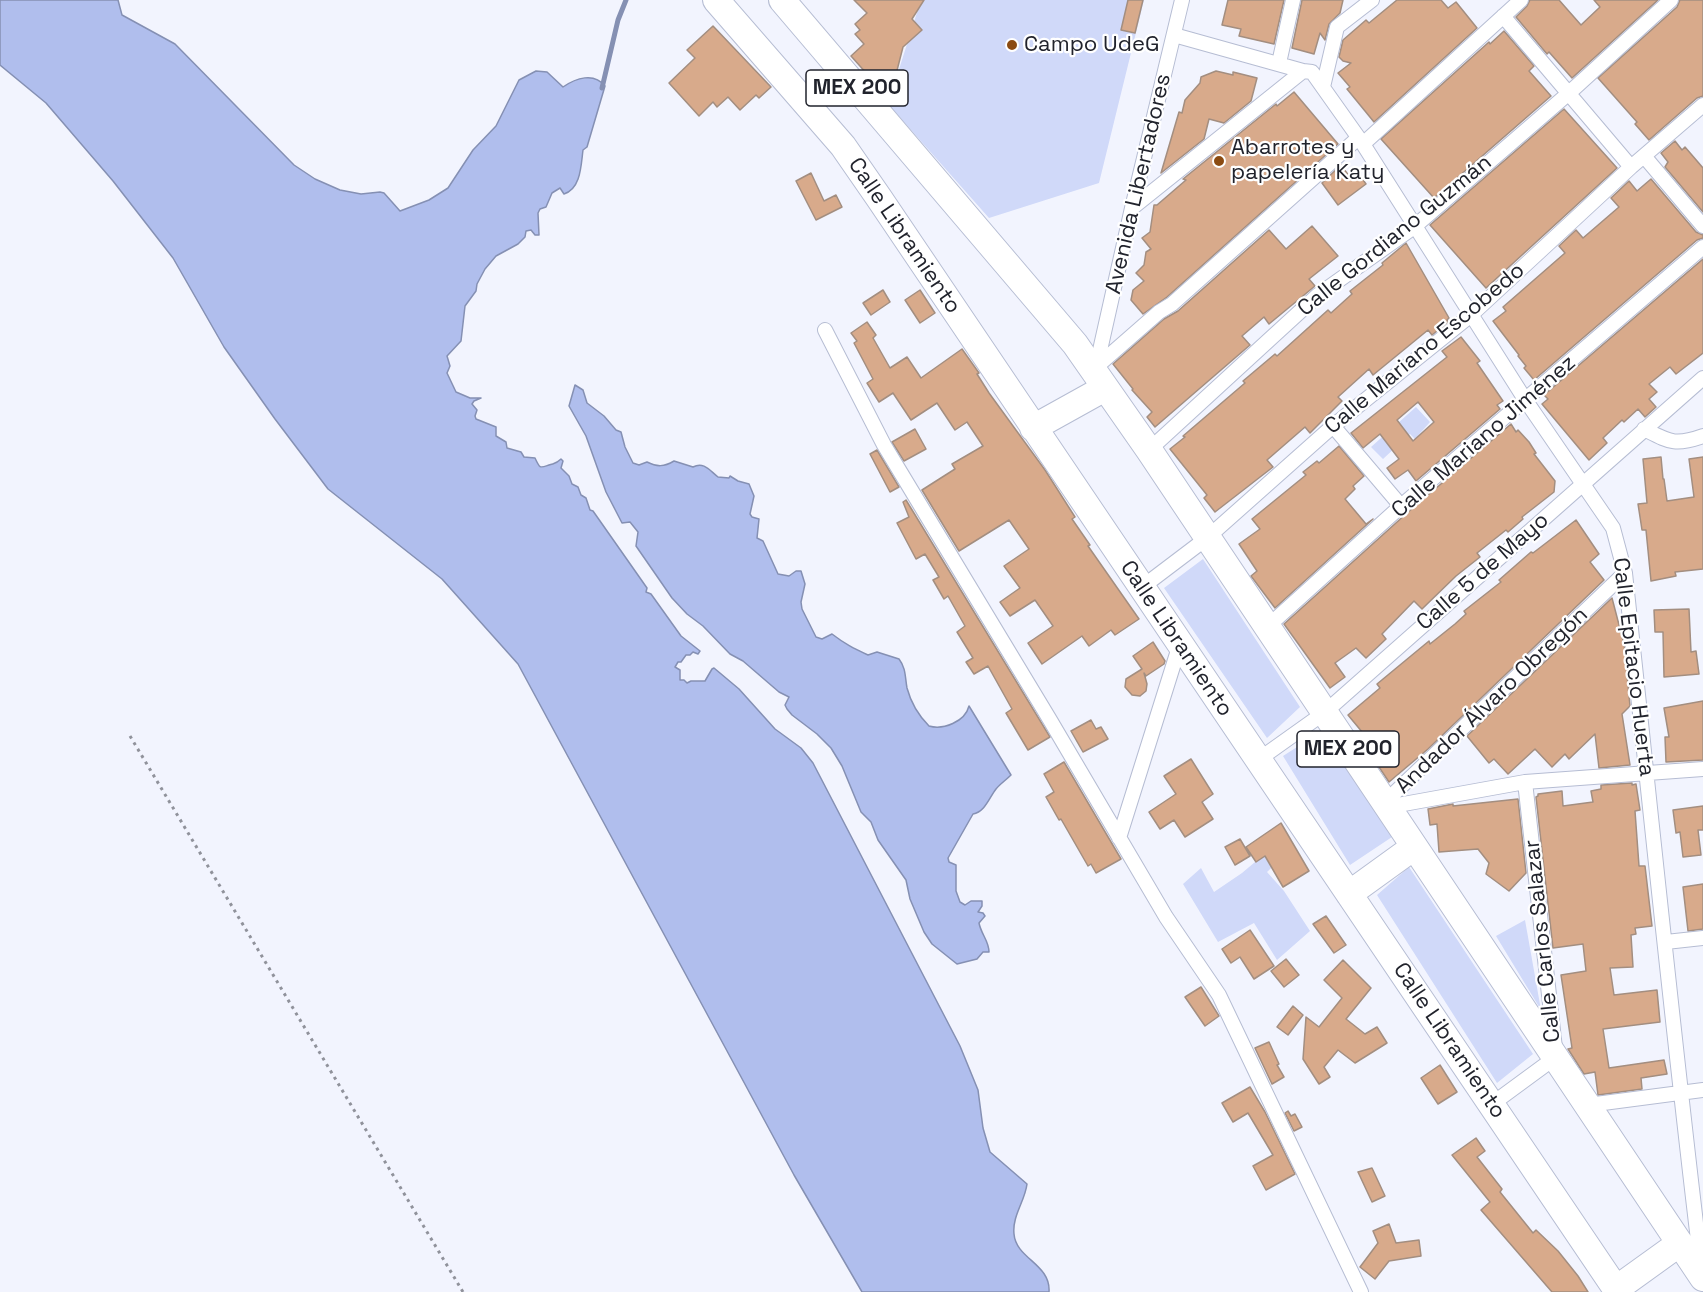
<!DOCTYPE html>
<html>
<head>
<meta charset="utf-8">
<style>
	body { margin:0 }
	canvas { display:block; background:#f2f4fe }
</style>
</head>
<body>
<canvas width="1703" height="1292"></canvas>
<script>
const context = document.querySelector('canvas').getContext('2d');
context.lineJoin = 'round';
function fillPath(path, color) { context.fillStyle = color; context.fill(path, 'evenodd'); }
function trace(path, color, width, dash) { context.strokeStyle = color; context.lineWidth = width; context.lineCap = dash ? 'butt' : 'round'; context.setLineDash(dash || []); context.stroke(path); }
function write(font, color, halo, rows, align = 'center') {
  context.font = font + ' "Space Grotesk",sans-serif'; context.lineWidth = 4.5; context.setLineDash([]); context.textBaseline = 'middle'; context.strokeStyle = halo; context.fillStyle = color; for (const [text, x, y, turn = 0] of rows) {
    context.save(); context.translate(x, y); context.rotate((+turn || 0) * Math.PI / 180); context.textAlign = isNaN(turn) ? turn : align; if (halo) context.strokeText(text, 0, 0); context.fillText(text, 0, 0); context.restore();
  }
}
fillPath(new Path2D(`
	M921 0H1144L1099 183 989 218 888 104Z
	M1416 407 1430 422 1415 439 1410 434 1383 459 1371 447Z
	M1203 559 1300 707 1267 738 1164 588Z
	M1322 731 1392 837 1350 865 1283 756Z
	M1287 835 1293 847 1267 872 1284 891 1310 931 1277 960 1254 923 1218 942 1183 884 1201 868 1214 892 1242 873Z
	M1409 867 1533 1054 1497 1083 1377 895Z
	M1525 920 1541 1010 1496 936Z`), '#d0d9f9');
const water = new Path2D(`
	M0 0H118L122 15 175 44 294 165 315 179 340 190 361 194 380 192 384 193 400 211 429 200 448 188 473 150 496 126 519 80 536 71 547 72 563 87C576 78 594 72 605 86L587 147 583 150C581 165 581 189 564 194L560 188 552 193 546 207 540 209 538 213 539 235H535L531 230 526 231 525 237 518 244 496 256 485 269 477 284 476 291 465 306 461 341 447 356 450 366 447 373 456 392 470 398H481L474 401 472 404 477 410 475 416 476 419 496 427V436L506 442 507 448 521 452 524 457 535 458C540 469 540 468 549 465 555 463 556 464 561 459L563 461 561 468 569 476 572 484 578 487 581 495 586 498 590 510 593 511 647 588 646 592 651 594 681 636 700 651 698 654 693 652 690 655H686L681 662H678L675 667 680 670V680H684L687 683 691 681H705L712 669 714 668 739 689 775 729 801 748 813 763 960 1046 978 1090 983 1128 990 1152 1027 1184C1025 1201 1012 1216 1014 1234 1016 1259 1051 1264 1049 1292H862L794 1175 518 664 442 579 328 489 275 419 224 347 173 258 113 181 46 103 0 65Z
	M575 385 583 390 587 403 604 416 616 430 621 432 625 447 633 463 639 465 647 462C657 467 664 467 674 461L693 467C704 461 710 471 718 477L729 478 730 476 738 481 749 484 754 496 750 514 752 517 759 519 757 538 763 541 778 574 789 576 796 571H801L805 584 801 602 802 609 816 637 822 639 832 634C845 644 853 648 868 655L877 652 899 659C906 668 905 677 907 688 911 703 918 715 929 726 943 730 965 722 969 706L1011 775C1006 780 1000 784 996 789 989 798 985 812 973 814L948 858 949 862 956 865V891L960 902 965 905 971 901H982V906L978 912 983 913 985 916 979 923C981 934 989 941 989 952H983L977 959 957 964 932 944 924 932 910 899 906 880 878 840 871 822 861 812 842 766 831 748 817 734 792 715 787 709 785 705 789 697 779 692 743 661 730 654 703 626 687 614 672 598 636 546 638 532 630 522 622 523 606 492 586 436 569 406Z`);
fillPath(water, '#b0beed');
trace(water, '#8590b3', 1.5);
trace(new Path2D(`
	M602 88 618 20 626 0`), '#8590b3', 5);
const building = new Path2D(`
	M854 0H924L912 19 922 30 903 47 893 86 884 93 851 56 864 44 855 34 860 30 855 24 867 13Z
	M1128 0H1143L1135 33 1121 30Z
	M1228 0H1284L1274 44 1239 36 1241 29 1222 25Z
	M1302 0H1343L1340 13 1329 24 1325 40 1320 33 1314 54 1292 48Z
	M1397 0H1441L1448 8 1456 2 1477 28 1374 122 1347 89 1350 87 1338 73 1351 63 1343 61 1339 57 1343 40 1366 20 1369 23Z
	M1530 0H1559L1581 25 1600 7 1594 0H1658L1572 78 1549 52 1547 54 1516 17 1527 6Z
	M1680 0H1703V96L1697 98 1649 140 1635 124 1637 122 1598 78 1677 7Z
	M713 26 771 87 759 98 756 95 740 110 728 97 717 107 713 102 699 116 669 83 695 58 687 50Z
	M1504 31 1534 66 1529 71 1551 96 1434 198 1381 139 1489 42 1490 44Z
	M1216 71 1233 75V72L1257 78 1251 101 1224 123 1209 119 1204 139 1161 173 1179 112 1182 113 1185 100 1200 83 1201 77Z
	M1294 92 1338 144 1167 297 1143 314 1131 300 1133 290 1144 281 1136 273 1144 265 1146 252 1151 249 1142 238 1150 232 1154 205H1157L1186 180 1183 179 1276 104 1277 106Z
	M1564 109 1617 168 1486 288 1430 225Z
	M1675 141 1682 150 1685 147 1703 168V212L1665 167 1668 162 1661 153Z
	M1341 165 1349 176 1356 170 1366 184 1338 205 1322 183Z
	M811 173 824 201 836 195 842 207 816 220 796 181Z
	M1651 179 1696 232 1703 235V238L1697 240 1534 380 1524 368 1526 366 1518 356 1519 355 1493 321 1506 311 1503 307 1565 253 1559 246 1576 230 1583 238 1619 207 1611 198 1629 181 1637 191Z
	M1312 226 1338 256 1309 279 1315 286 1269 324 1264 317 1242 336 1250 345 1155 427 1147 417 1152 412 1132 390 1133 389 1113 364 1164 319 1178 311 1269 230 1286 249Z
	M1406 243 1449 318 1447 320 1448 322 1432 335 1428 330 1373 375 1369 369 1338 397 1342 401 1310 433 1305 427 1267 460 1273 467 1215 512 1204 498 1207 495 1170 449 1185 437 1183 436 1245 383 1243 381 1275 354 1277 356 1328 310 1331 313 1352 294 1350 291 1383 265 1382 263Z
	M1703 259V353L1676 374 1670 367 1649 384 1657 392 1649 399 1656 407 1645 417 1638 409 1624 422 1622 420 1603 438 1607 443 1589 460 1542 404 1548 399 1544 395Z
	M883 290 890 302 871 315 863 303Z
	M920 290 935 313 920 323 905 300Z
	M867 322 876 335 873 338 890 368 907 357 921 378 962 349 979 373 977 374 989 393 1045 470 1075 517 1072 519 1090 545 1088 546 1139 619 1115 635 1111 630 1089 646 1082 636 1042 664 1028 643 1053 626 1035 600 1010 616 1000 602 1020 588 1004 566 1029 549 1009 520 959 551 922 490 955 469 952 464 983 446 967 422 955 430 937 403 911 420 893 393 879 402 867 383 873 379 854 343 857 341 851 333Z
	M1461 337 1480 361 1477 363 1503 401 1497 405 1500 409 1416 481 1408 470 1395 479 1387 468 1399 459 1380 434 1363 448 1351 433 1447 357 1442 351ZM1418 402 1434 422 1413 441 1397 420Z
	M1511 424 1516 432 1518 430 1529 442 1536 453 1534 454 1555 481 1554 492 1522 517 1523 519 1508 532 1506 530 1477 553 1480 557 1456 576 1422 609 1414 601 1382 634 1386 639 1366 658 1356 648 1335 663 1345 677 1330 688 1284 624 1407 513Z
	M915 429 926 449 904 461 892 442Z
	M1339 446 1364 476 1353 486 1355 489 1345 499 1366 524 1373 519 1275 608 1251 576 1257 571 1239 544 1260 529 1252 519 1306 475 1303 472 1317 461 1319 463Z
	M877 450 899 487 890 492 870 454Z
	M1661 457 1663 479H1664L1667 501 1694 497 1689 459 1703 457V569L1675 572 1676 576 1651 581 1646 530H1642L1638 504 1647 503 1643 459Z
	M906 500 1050 737 1028 750 1006 713 1012 709 988 666 974 674 966 662 973 658 957 632 965 626 948 596 944 599 933 580 939 577 925 554 916 559 897 523 909 517 903 502Z
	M1576 520 1599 554 1590 562 1604 580 1428 749 1389 782 1375 761 1382 756 1348 715 1380 688 1377 684 1429 641 1430 644 1455 624 1466 614 1464 611 1501 582 1499 580 1531 552 1533 553Z
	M1612 598 1624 644 1630 706 1622 714 1630 765 1599 768 1595 734 1569 759 1565 754 1552 767 1535 749 1508 774 1494 759 1489 763 1467 736Z
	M1689 609 1691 652 1696 651 1699 674 1664 677 1663 632H1655L1654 610Z
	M1153 642 1165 661 1164 664 1146 676 1144 673 1147 684 1146 691 1140 696 1132 695 1125 687 1126 679 1142 669 1133 656Z
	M1703 701V760L1666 762 1665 737H1669L1664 708Z
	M1091 720 1096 729 1101 727 1108 739 1083 752 1071 731Z
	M1191 759 1213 794 1202 802 1213 819 1185 837 1174 820 1160 829 1149 812 1176 794 1164 776Z
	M1064 762 1121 859 1096 873 1091 864 1088 866 1061 819 1059 820 1046 797 1054 792 1044 774Z
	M1632 783V785L1636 784 1640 810 1635 811 1639 866H1645L1652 926 1635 928 1636 934 1631 935 1633 967 1610 968 1614 995 1657 990 1660 1022 1603 1029 1609 1068 1664 1060 1667 1074 1641 1078 1642 1089 1598 1095 1595 1072 1584 1074 1568 1049 1572 1048 1561 975 1586 971 1583 944 1553 948 1536 797 1538 796V794L1562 791 1563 806 1593 802 1591 791 1601 789V785Z
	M1518 799 1526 873 1509 891 1486 874 1489 863 1478 849 1439 852 1437 824 1430 825 1428 809 1453 804V806Z
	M1703 806V830H1698L1701 855 1683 857 1680 832 1676 833 1673 810Z
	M1281 823 1309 871 1283 887 1265 856 1256 862 1246 847Z
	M1240 839 1250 856 1235 865 1225 847Z
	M1703 884V929L1688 931 1683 887Z
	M1326 916 1346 945 1334 953 1313 924Z
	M1250 930 1274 966 1254 979 1240 957 1231 963 1222 949Z
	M1286 959 1299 975 1284 987 1271 971Z
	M1343 960 1371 988 1346 1019 1365 1034 1377 1027 1387 1043 1355 1063 1338 1050 1324 1067 1330 1077 1319 1084 1303 1059 1306 1017 1319 1027 1342 998 1324 980Z
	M1201 987 1219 1016 1205 1026 1185 997Z
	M1293 1006 1303 1015 1288 1035 1277 1027Z
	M1269 1042 1279 1064 1277 1065 1284 1077 1272 1084 1255 1048Z
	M1440 1065 1457 1092 1438 1104 1421 1078Z
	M1250 1087 1265 1112 1295 1174 1266 1190 1253 1166 1273 1155 1248 1113 1233 1122 1222 1103Z
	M1288 1111 1291 1116 1295 1114 1302 1127 1294 1131 1285 1113Z
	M1476 1138 1485 1151 1477 1157 1502 1189 1500 1192 1533 1233 1536 1230 1558 1251 1578 1276 1588 1292H1552L1481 1210 1490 1202 1452 1155Z
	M1372 1168 1385 1196 1372 1202 1358 1172Z
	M1389 1224 1396 1243 1419 1240 1421 1256 1389 1261 1375 1279 1360 1267 1378 1243 1373 1231Z`);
fillPath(building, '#d8aa8b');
trace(building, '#a38e80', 1.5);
const street = new Path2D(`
	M1503 16 1631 167
	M1174 35 1303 71 1312 72 1363 144 1526 401 1613 528 1625 573C1650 804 1673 1035 1701 1265
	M1279 63 1293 0
	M1323 87 1337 27 1372 0
	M1363 144 1521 0
	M1644 156 1703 226
	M1132 208 1303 71
	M825 330 884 445 1050 720 1166 917 1219 995 1361 1292
	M1095 368 1159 312 1172 304 1357 139
	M1096 368 1132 208 1182 0
	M1333 426 1401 506
	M1644 429C1670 442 1675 446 1703 436
	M1149 450 1318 295 1414 227 1569 93 1671 0
	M1141 588 1207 538 1333 426 1471 315 1631 167 1703 105
	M1266 628 1401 506 1703 247
	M1258 760 1324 713 1703 378
	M1384 803 1625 573
	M1387 807 1525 782 1703 769
	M1119 838 1180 644
	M1666 942 1703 938
	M1492 1104 1556 1057 1525 782
	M1588 1105 1703 1090`);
const highway = new Path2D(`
	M716 0 843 146 879 198 1618 1292
	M782 0 1075 344 1149 450 1703 1278
	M1033 428 1105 388
	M1349 894 1414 847
	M1616 1289 1680 1243`);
trace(street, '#b6bdd3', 16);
trace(highway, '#b6bdd3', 28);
trace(new Path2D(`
	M130 736 463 1292`), '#90929b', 3, [3, 4.5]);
trace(street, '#fff', 14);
trace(highway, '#fff', 26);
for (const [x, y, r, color] of [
	[1012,45,6,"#8b4b12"],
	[1219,161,6,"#8b4b12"]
]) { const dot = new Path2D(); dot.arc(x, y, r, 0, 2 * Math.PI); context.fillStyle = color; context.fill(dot); trace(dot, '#fff', 2); }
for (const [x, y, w] of [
	[857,88,102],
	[1348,749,102]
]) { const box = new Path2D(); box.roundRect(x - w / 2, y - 18, w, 36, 4.5); context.fillStyle = '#fff'; context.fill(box); trace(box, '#21232c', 1.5); }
write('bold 21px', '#21232c', null, [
	["MEX 200",857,88],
	["MEX 200",1348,749]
]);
write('22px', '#21232c', '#fff', [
	["Campo UdeG",1024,45],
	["Abarrotes y",1231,148],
	["papelería Katy",1231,173]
], 'left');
write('22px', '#21232c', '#fff', [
	["Avenida Libertadores",1139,184,-77],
	["Calle Libramiento",904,236,56],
	["Calle Gordiano Guzmán",1395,236,-39],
	["Calle Mariano Escobedo",1425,349,-40],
	["Calle Mariano Jiménez",1484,437,-41],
	["Calle 5 de Mayo",1483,572,-41],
	["Calle Libramiento",1176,639,56],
	["Calle Epitacio Huerta",1633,667,83],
	["Andador Álvaro Obregón",1492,701,-44],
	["Calle Carlos Salazar",1543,941,-96],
	["Calle Libramiento",1449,1041,56]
]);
</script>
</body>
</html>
